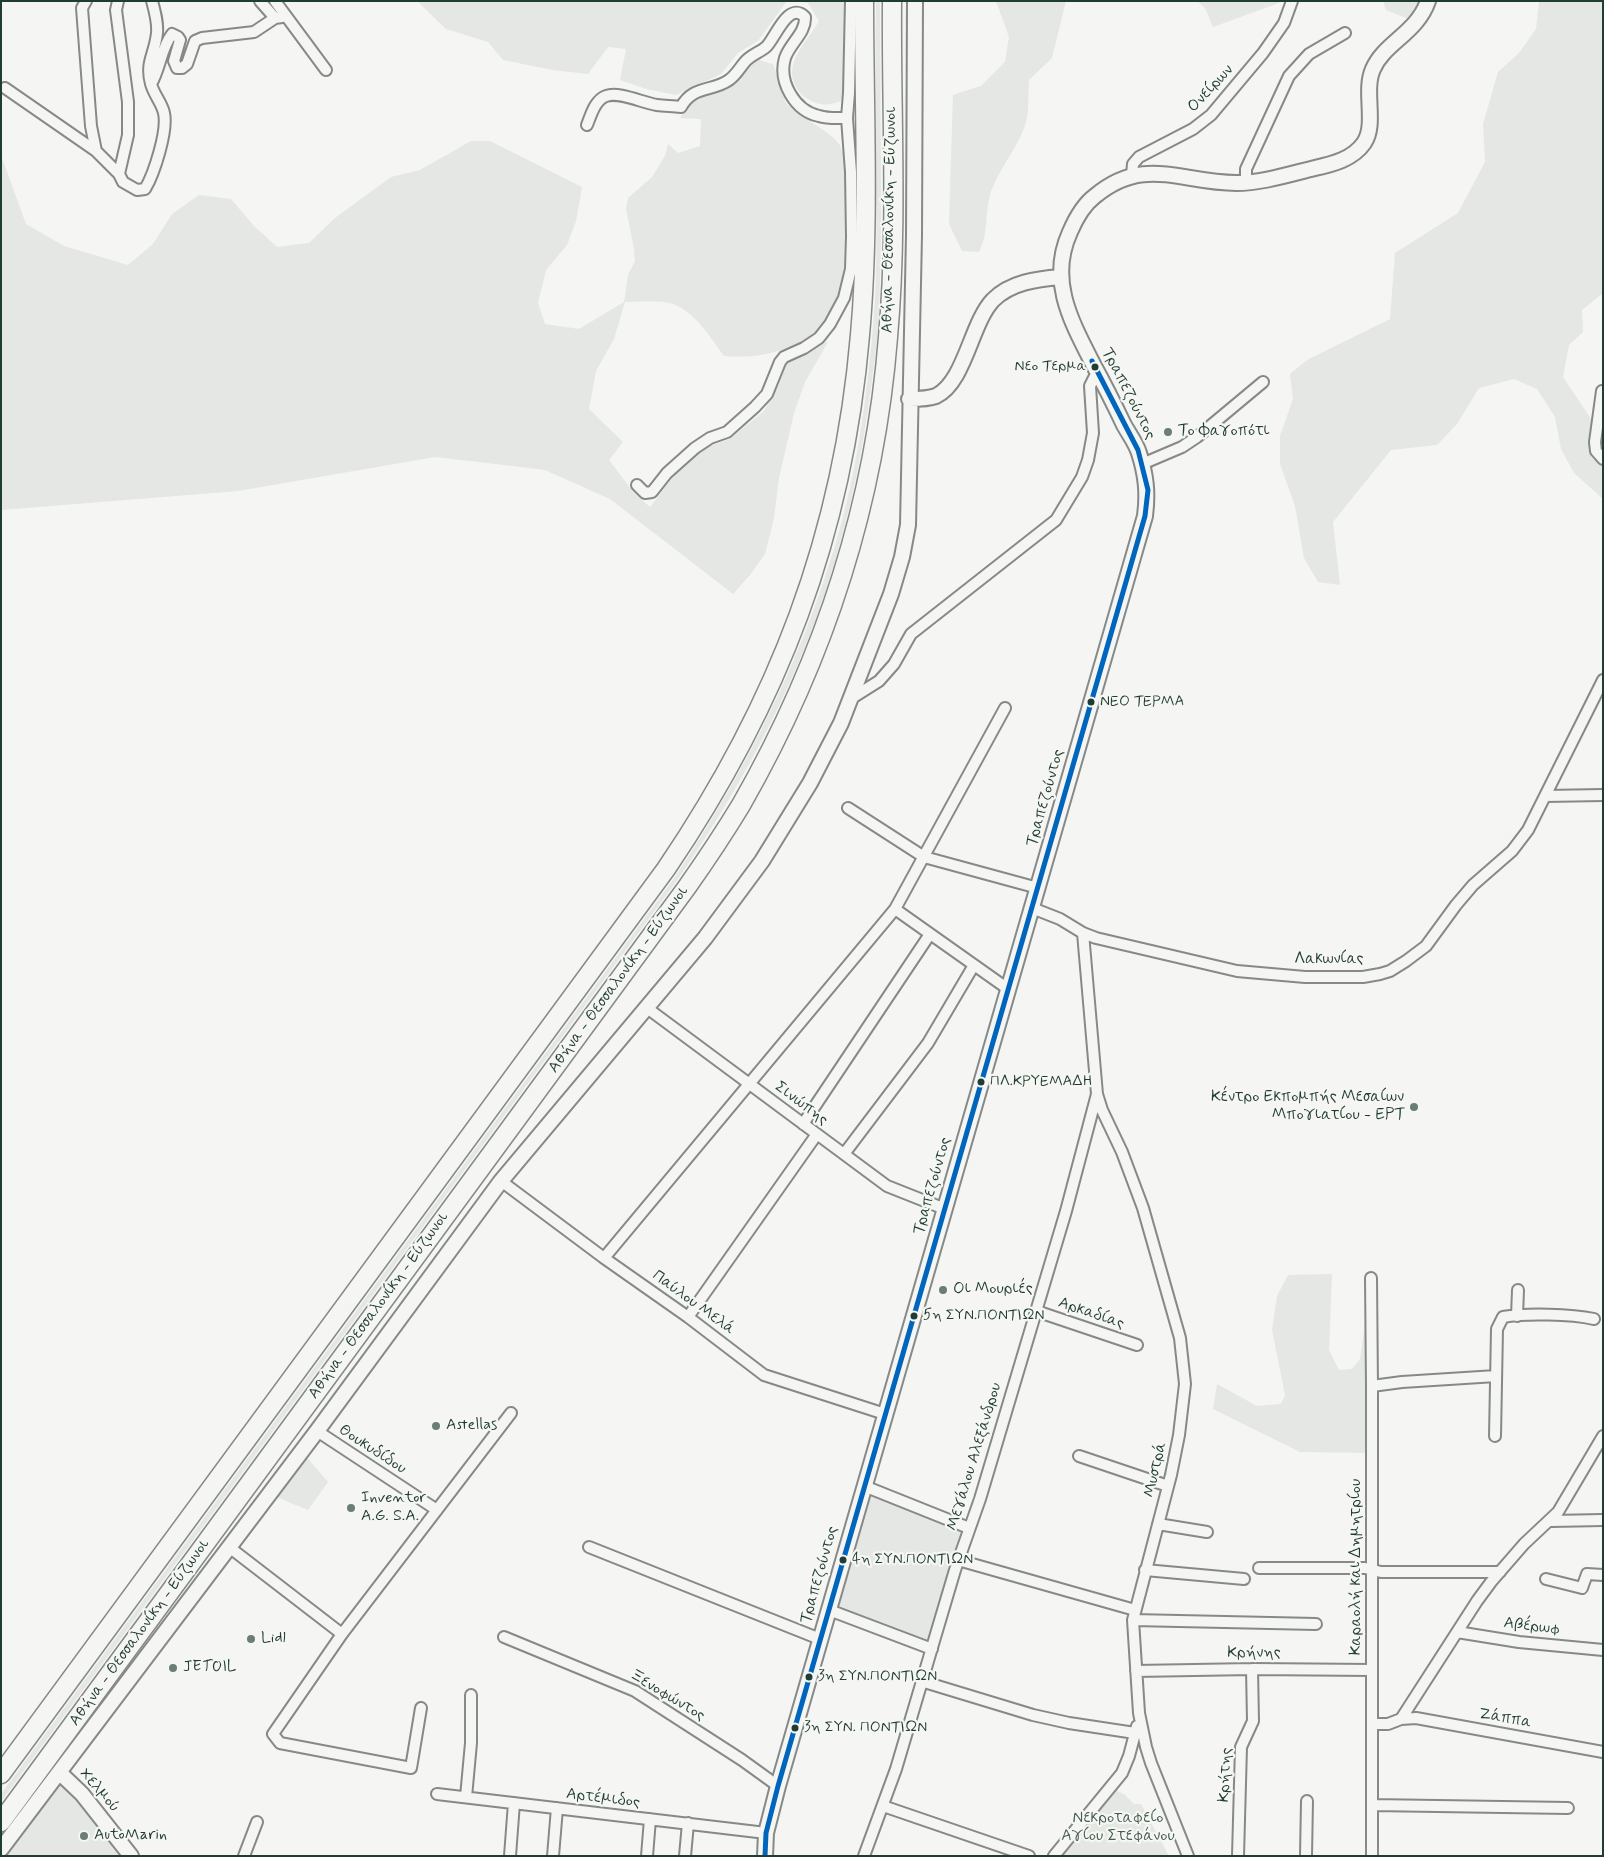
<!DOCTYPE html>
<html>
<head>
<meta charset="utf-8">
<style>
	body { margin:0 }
	#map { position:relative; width:1604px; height:1857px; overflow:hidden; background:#f5f5f3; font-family:Mynerve,sans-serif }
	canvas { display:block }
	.frame { position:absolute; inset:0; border:2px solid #1f3d34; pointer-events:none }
</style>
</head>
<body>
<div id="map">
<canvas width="1604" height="1857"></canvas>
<div class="frame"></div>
</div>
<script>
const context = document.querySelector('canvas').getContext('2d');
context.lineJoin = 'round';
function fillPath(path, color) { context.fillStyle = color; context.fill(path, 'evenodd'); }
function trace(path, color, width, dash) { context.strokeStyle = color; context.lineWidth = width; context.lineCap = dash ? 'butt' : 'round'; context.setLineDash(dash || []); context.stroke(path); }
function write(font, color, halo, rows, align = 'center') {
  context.font = font + ' Mynerve,sans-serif'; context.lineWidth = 4.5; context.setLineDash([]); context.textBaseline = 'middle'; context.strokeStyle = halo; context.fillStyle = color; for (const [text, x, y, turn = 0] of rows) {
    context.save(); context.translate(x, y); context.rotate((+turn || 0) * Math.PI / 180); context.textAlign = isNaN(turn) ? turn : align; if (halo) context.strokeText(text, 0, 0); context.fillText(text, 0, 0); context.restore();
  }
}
fillPath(new Path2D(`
	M870 1494 962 1530 929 1643 836 1606Z
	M61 1781 78 1798 122 1856H1V1833Z`), '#e5e7e4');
fillPath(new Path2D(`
	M417 1H787L758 41 738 53 721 74 676 95 646 89 620 80 626 49 608 47 588 74 553 70 503 60 488 42 446 29Z
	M797 1H845L844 90 841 101C828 106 819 106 808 99 803 96 801 94 797 89 781 64 808 41 819 21L808 3Z
	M876 1H880C880 64 881 128 881 191 881 240 881 289 877 339 870 401 861 464 845 525 813 653 752 771 678 879L1 1802V1794L675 877C747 769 805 654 840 528 857 467 866 401 872 338 877 289 877 239 876 190 876 127 875 64 876 1Z
	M996 1H1066L1052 58 1029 80C1028 92 1029 106 1027 118 1021 146 996 170 989 199 985 217 988 235 979 252L962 251 949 224 953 95 981 86 1005 62 1009 37Z
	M1197 1H1280L1279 3 1213 27 1205 8Z
	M1383 1H1422L1411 20 1386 10Z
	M1539 1H1603V293L1582 310 1583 332 1569 345 1563 377 1591 419V457L1603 467V499L1574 473 1561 449 1555 417 1537 389 1514 379 1479 388 1457 424 1437 445 1391 450 1333 522 1340 585 1318 582 1304 558 1295 506 1280 464V436L1293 399 1290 374 1307 360 1390 319 1395 253 1458 213 1485 162 1483 124 1498 72 1519 53 1536 29Z
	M758 60 773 64C776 70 784 102 787 104 801 119 827 128 839 144 842 148 843 154 845 159 846 209 855 298 816 336 809 342 794 346 784 349 764 356 745 358 724 356 711 338 697 315 676 305 663 299 638 302 625 302L614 339 596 371 589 409 623 442 609 460 634 493 650 507 675 475 701 449 730 439 764 411 778 387 787 363 820 344 828 342 805 382 794 413 779 478 774 518 765 554 750 575 733 594 610 499 545 470 496 464 435 457 238 491 1 510V155L26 224 64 246 128 265 153 244 172 214 199 195 231 199 254 226 277 247 309 243 335 218 391 177 420 170 471 141H490L582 187 576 221 567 245 546 270 538 303 545 324 579 329 624 302 628 275 635 261 634 249 626 209 628 198 652 177 665 156 668 144 678 153 700 146 701 119 680 118 694 98 729 85Z
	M1332 1274 1329 1350 1339 1370 1352 1369 1360 1359 1366 1317 1368 1453 1300 1452 1213 1409 1217 1384 1257 1406 1281 1404 1285 1395 1272 1330 1277 1296 1288 1275Z
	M305 1455 328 1482 308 1510 274 1496Z
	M1114 1789 1125 1795 1134 1804H1141L1169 1856H1059Z`), '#e4e7e3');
const street = new Path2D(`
	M86 1 82 8 91 126 96 151
	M118 1 116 10 128 102V135L119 174 123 182 137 190 145 189C154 174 168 131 164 113 162 103 154 95 151 84 160 69 161 48 172 34L178 37 180 40 174 61 177 68H182L187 64 195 41 202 38 254 32 275 18
	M260 1 275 18 282 17
	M275 1 326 70
	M151 84C145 62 155 54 157 33 158 22 155 12 152 1
	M5 88 96 151 119 174
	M587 125C591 115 595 100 606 96 619 91 643 103 657 105 665 106 673 106 681 107 693 85 712 92 729 80 736 75 739 69 744 63 750 55 759 53 766 47 775 39 788 0 805 17 806 33 790 43 785 58 778 82 795 111 819 116 828 119 838 118 847 118
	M1132 175 1133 164 1139 157 1193 129 1211 115 1263 53 1284 23 1292 1
	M1246 182V169L1289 76 1309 54 1345 33
	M1602 391 1595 442 1596 451 1603 459
	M1142 464 1182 447 1197 437 1263 382
	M637 485 645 493 652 492 667 473 695 448 710 438 727 432 755 407 767 394 780 362 784 357 804 348 819 338 830 324 844 298 851 269 852 237 851 172 847 118 849 93 851 1
	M852 698 879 681 894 664 911 634 1056 520 1082 477 1088 460 1093 433 1090 386 1094 378 1099 374
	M1545 796 1603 795
	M848 808 924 857 1038 888
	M1032 908 1060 919 1083 933 1096 938 1237 971 1305 977H1363L1380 974 1390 971 1406 961 1426 946 1456 905 1473 885 1512 851 1528 830 1603 680
	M895 909 1008 989
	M1083 933 1097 1094 1102 1110 1122 1152 1143 1208 1180 1338 1185 1384 1179 1435 1171 1475 1133 1620 1139 1713 1146 1747 1151 1763 1188 1856
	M647 1008 887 1186 945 1209
	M803 1124 930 934
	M844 1154 928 1043 974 965
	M501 1181 604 1258 688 1317 764 1375 885 1414
	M604 1258 895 909 1005 708
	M1371 1278 1372 1386V1856
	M1036 1311 1137 1345
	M1517 1316 1518 1290
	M688 1317 817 1134
	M1372 1386 1402 1382 1496 1376
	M317 1431 437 1510
	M1495 1436 1497 1329 1503 1317C1526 1313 1571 1314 1594 1319
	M1079 1456 1168 1486
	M864 1486 969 1528
	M1551 1521 1603 1520
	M1158 1524 1207 1532
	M229 1547 342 1634
	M589 1547 820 1639
	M958 1560 1135 1610
	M1259 1568H1365L1381 1572H1500
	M1145 1570 1244 1579
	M1546 1579 1582 1588 1587 1574 1603 1575
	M829 1610 932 1649
	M1133 1620 1316 1624
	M1457 1632 1519 1642 1603 1650
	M504 1637 635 1691 742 1760 778 1786
	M1136 1671 1252 1669 1372 1670
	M921 1681 1033 1715 1069 1723 1135 1733
	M421 1708 411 1768 280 1743 273 1734 342 1634 511 1413
	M1401 1719 1416 1718 1603 1752
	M1372 1724H1388L1401 1719 1477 1601 1491 1582 1524 1544 1558 1512 1603 1436
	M437 1794 766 1833
	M466 1797 471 1743V1695
	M1372 1805 1568 1808
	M883 1806 1029 1856
	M244 1856 257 1822
	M510 1856 514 1803
	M553 1856 557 1808
	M647 1856 650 1819
	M685 1856 688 1823
	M864 1856 896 1769 955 1570 980 1499 1066 1211 1097 1094
	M1054 1856 1122 1773 1129 1756 1137 1726
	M1238 1856 1241 1747 1253 1721 1252 1669
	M1306 1856 1307 1801`);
const secondary = new Path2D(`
	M909 399C918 399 928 399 936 396 965 382 971 323 993 300 1011 282 1037 279 1061 277
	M60 1773 82 1794 131 1856
	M1 1849 317 1431 501 1181 705 938 762 861 810 783 841 723 891 594 902 557 908 525 914 235 915 1
	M765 1856 766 1833 778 1786 1145 516C1148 493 1146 475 1139 453 1136 443 1129 434 1124 425 1114 404 1104 384 1093 364 1071 321 1048 280 1070 232 1076 218 1083 205 1095 196 1144 155 1181 183 1236 183 1262 183 1290 174 1315 168 1333 164 1353 159 1364 143 1377 124 1363 91 1373 69 1384 43 1417 33 1428 1`);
const highway = new Path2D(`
	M1 1774 666 869C778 704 843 535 860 335 870 224 864 112 864 1
	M1 1822 687 887C706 860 724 833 741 805 824 660 875 504 888 337 898 226 891 113 892 1`);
trace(street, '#858a88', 14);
trace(secondary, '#858a88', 18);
trace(highway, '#858a88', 21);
trace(street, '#f5f5f3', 10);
trace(secondary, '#f5f5f3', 14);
trace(highway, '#f5f5f3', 18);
trace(new Path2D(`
	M765 1856 766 1833 778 1786 1145 516 1148 490 1138 450 1092 361`), '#0065bd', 5);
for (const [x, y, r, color] of [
	[1095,367,4.5,"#1f3d34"],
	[1168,432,5,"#6a7d77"],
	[1091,702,4.5,"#1f3d34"],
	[981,1082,4.5,"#1f3d34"],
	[1414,1107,5,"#6a7d77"],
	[943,1290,5,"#6a7d77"],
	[914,1316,4.5,"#1f3d34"],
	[436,1426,5,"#6a7d77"],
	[351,1508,5,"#6a7d77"],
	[843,1560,4.5,"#1f3d34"],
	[251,1639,5,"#6a7d77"],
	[173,1668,5,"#6a7d77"],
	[809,1677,4.5,"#1f3d34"],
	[795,1728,4.5,"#1f3d34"],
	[84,1836,5,"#6a7d77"]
]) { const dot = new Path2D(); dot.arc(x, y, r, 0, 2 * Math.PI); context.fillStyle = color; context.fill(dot); trace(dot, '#f6f6f2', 2); }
write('15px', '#1f3d34', '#f6f6f2', [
	["Νεο Τερμα",1086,367,"right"],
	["ΝΕΟ ΤΕΡΜΑ",1100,702],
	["ΠΛ.ΚΡΥΕΜΑΔΗ",990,1082],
	["5η ΣΥΝ.ΠΟΝΤΙΩΝ",923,1316],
	["4η ΣΥΝ.ΠΟΝΤΙΩΝ",852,1560],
	["3η ΣΥΝ.ΠΟΝΤΙΩΝ",818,1677],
	["3η ΣΥΝ. ΠΟΝΤΙΩΝ",804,1728]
], 'left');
write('16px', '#1f3d34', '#f6f6f2', [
	["Ονείρων",1211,89,-47],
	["Αθήνα - Θεσσαλονίκη - Εύζωνοι",890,220,-89],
	["Τραπεζούντος",1128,394,63],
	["Τραπεζούντος",1046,798,-74],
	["Λακωνίας",1329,960],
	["Αθήνα - Θεσσαλονίκη - Εύζωνοι",619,980,-54],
	["Σινώπης",801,1104,37],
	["Τραπεζούντος",933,1186,-74],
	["Παύλου Μελά",693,1303,36],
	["Αθήνα - Θεσσαλονίκη - Εύζωνοι",379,1306,-54],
	["Αρκαδίας",1091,1314,19],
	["Θουκυδίδου",372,1450,33],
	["Μεγάλου Αλεξάνδρου",975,1457,-73],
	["Μυστρά",1156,1470,-77],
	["Καραολή και Δημητρίου",1357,1567,-90],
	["Τραπεζούντος",820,1575,-74],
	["Αβέρωφ",1532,1627,7],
	["Αθήνα - Θεσσαλονίκη - Εύζωνοι",140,1633,-54],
	["Κρήνης",1254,1654],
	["Ξενοφώντος",667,1696,31],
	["Ζάππα",1505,1719,10],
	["Κρήτης",1226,1775,-87],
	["Χελμού",99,1791,49],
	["Αρτέμιδος",603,1799,7]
]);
write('16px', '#1f3d34', '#f6f6f2', [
	["Το Φαγοπότι",1178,432],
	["Κέντρο Εκπομπής Μεσαίων",1404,1098,"right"],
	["Μπογιατίου - ΕΡΤ",1404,1116,"right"],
	["Οι Μουριές",953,1290],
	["Astellas",446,1426],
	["Inventor",361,1499],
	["A.G. S.A.",361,1517],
	["Lidl",261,1639],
	["JETOIL",183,1668],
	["AutoMarin",94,1836]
], 'left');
write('16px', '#445d54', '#f6f6f2', [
	["Νεκροταφείο",1118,1819],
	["Αγίου Στεφάνου",1118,1837]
]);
</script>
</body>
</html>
